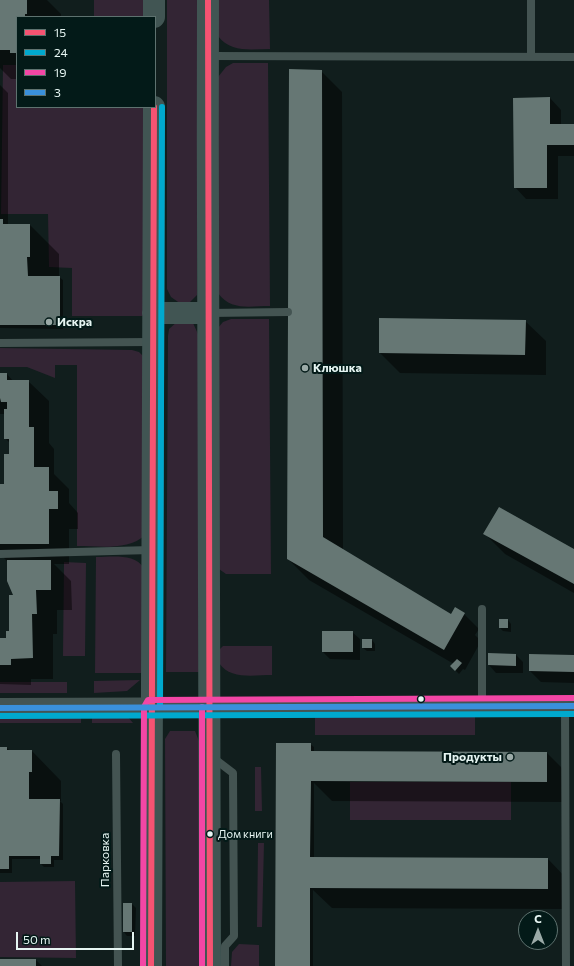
<!DOCTYPE html>
<html>
<head>
<meta charset="utf-8">
<style>
	body { margin:0 }
	#map { position:relative; width:574px; height:966px; overflow:hidden; background:#111e1d; font-family:Commissioner,sans-serif }
	canvas { display:block }
	.legend { position:absolute; left:16px; top:16px; width:140px; height:92px; box-sizing:border-box; background:#031a18; border:1px solid #5e726f; margin:0; padding:5px 7px; list-style:none; font-size:12px; color:#e6f5f2 }
	.legend li { display:flex; align-items:center; gap:8px; height:20px }
	.legend b { width:20px; border:1px solid #5e726f }
	.north { position:absolute; left:518px; top:910px; width:40px; height:40px; box-sizing:border-box; background:#031a18; border:1px solid #5e726f; border-radius:50%; rotate:0deg; font-size:11px; font-weight:700; line-height:16px; text-align:center; color:#e6f5f2 }
	.north::after { content:''; display:block; margin:auto; width:14px; height:18px; background:#9baaa7; clip-path:polygon(50% 0,100% 100%,50% 72%,0 100%) }
	.scale { position:absolute; left:16px; top:932px; width:118px; height:18px; box-sizing:border-box; border:2px solid #e6f5f2; border-top:0; padding-left:5px; font-size:12px; line-height:14px; white-space:nowrap; color:#e6f5f2; -webkit-text-stroke:3px #031a18; paint-order:stroke }
</style>
</head>
<body>
<div id="map">
<canvas width="574" height="966"></canvas>
<ul class="legend">
<li><b style="height:5px;background:#f65372"></b>15</li>
<li><b style="height:5px;background:#00a9ce"></b>24</li>
<li><b style="height:5px;background:#f346a5"></b>19</li>
<li><b style="height:5px;background:#3a90db"></b>3</li>
</ul>
<div class="north">С</div>
<div class="scale">50 m</div>
</div>
<script>
const context = document.querySelector('canvas').getContext('2d');
context.lineJoin = 'round';
function fillPath(path, color) { context.fillStyle = color; context.fill(path, 'evenodd'); }
function trace(path, color, width, dash) { context.strokeStyle = color; context.lineWidth = width; context.lineCap = dash ? 'butt' : 'round'; context.setLineDash(dash || []); context.stroke(path); }
function write(font, color, halo, rows, align = 'center') {
  context.font = font + ' Commissioner,sans-serif'; context.lineWidth = 4; context.setLineDash([]); context.textBaseline = 'middle'; context.strokeStyle = halo; context.fillStyle = color; for (const [text, x, y, turn = 0] of rows) {
    context.save(); context.translate(x, y); context.rotate((+turn || 0) * Math.PI / 180); context.textAlign = isNaN(turn) ? turn : align; if (halo) context.strokeText(text, 0, 0); context.fillText(text, 0, 0); context.restore();
  }
}
fillPath(new Path2D(`
	M94 0H148V17H94Z
	M167 0H197V295L189 303 181 304 171 297 167 289Z
	M217 0H269L270 49C250 49 231 53 218 36Z
	M233 63H268L270 306C249 306 231 311 218 293V77L226 67Z
	M3 65H17V107H146L145 316H72V268L49 267 48 214H1Z
	M231 319H269L271 574H226L219 569 217 329 223 322Z
	M178 321 193 323 198 334 199 672H166L168 336 169 329Z
	M0 348 132 350 139 352 144 357 145 535C129 551 98 546 77 546V365H55V378L27 367H0Z
	M96 557C112 557 134 553 144 568L147 673H95Z
	M64 562 86 563 85 656H63Z
	M223 646H272V675C254 675 230 680 219 663V650Z
	M140 680 127 691 94 693V681Z
	M0 682H67V693H0Z
	M315 711H475V735H315Z
	M0 714 81 715V723H0Z
	M92 714 128 717 133 723H92Z
	M170 731H195L199 741V966H166L165 739Z
	M255 767H261L262 811H255Z
	M350 782H511V820H350Z
	M258 843H264L262 927H257Z
	M75 881 76 958 0 957V882Z
	M239 944 259 945V966H231L232 952Z`), '#332534');
fillPath(new Path2D(`
	M0 0H47L61 14V17H17V79H11L0 68Z
	M321 71 342 92 343 550 455 617 464 614 479 629 475 635 481 641 465 670 463 669 459 674 451 666 454 664 309 580 288 559Z
	M0 85 8 93V225H30L59 254V277L63 280V329L0 328Z
	M550 98 561 110V125H574V156H558V199H526L515 187Z
	M525 321 546 341V375L400 373 380 353Z
	M0 374H7L13 381H28L49 401V443L54 449V474L69 489V503L78 513V529H69V564H54L71 581 72 610H57V634H53V679H31V685L0 684V639H7L10 632 15 596 8 562 0 554V485H5L10 455V443L5 438V414H0Z
	M485 534 574 550V593L505 554Z
	M508 620 511 624V632L503 631 500 628Z
	M352 632 360 639V660L330 659 323 652Z
	M372 640 375 644V651H367L363 648Z
	M516 655 523 662V673H496L489 665Z
	M574 656V683L541 682 530 671Z
	M310 744 314 747V752L547 753 567 773V802L332 801 314 783V858L548 859 568 880V909L332 908 313 890V966H276Z
	M0 748H7L10 751H32L61 781V801H60L63 804V860H54V867H44L41 864V859H12V873H0Z
	M124 904H132L136 908 135 936H127L124 932Z
	M0 960H36L42 966H0Z`), '#0007');
fillPath(new Path2D(`
	M0 0H27V14H25V17H17V53H10V50H0Z
	M289 69 322 70 323 537 451 614 455 607 465 613 444 650 287 559Z
	M550 97V124H574V145H547V188H514L513 98Z
	M0 219H3V224H30V257H27L28 276H60V325H0Z
	M379 318 526 320 525 355 379 353Z
	M0 373H7V380H29V427H34V467H49V491H58V509H49V544H0V484H4V454H9V439H4V409H7V402H1L0 398Z
	M499 507 574 549V584L483 534Z
	M7 560H51V590H36L37 614H32L33 658 11 659V665H0V638H6V631H9V595H13L7 581Z
	M499 619H508V628H499Z
	M322 631H353V652H322Z
	M362 639H372V648H362Z
	M488 653 516 654V666L488 665Z
	M529 654 574 655V672L529 671Z
	M457 659 462 663 455 671 450 666Z
	M276 743H311V751L547 752V782L311 781 310 857 548 858V889L310 888V966H275Z
	M0 747H7V750H32V772H29V799H60L59 856H51V864H40V856H9V869H0Z
	M123 903H132V932H123Z
	M0 959H36V966H0Z`), '#667774');
trace(new Path2D(`
	M209 56 574 57
	M531 57V0
	M209 313 288 312
	M0 343 152 342
	M0 554 151 550
	M482 609V706
	M565 706 566 966
	M116 754 118 966
	M212 757 233 773 234 936 225 946V966`), '#445452', 8);
trace(new Path2D(`
	M0 708 574 706`), '#445452', 20);
trace(new Path2D(`
	M208 0C207 322 210 644 210 966
	M154 17V0
	M153 313H207
	M151 966 154 107`), '#415553', 22);
trace(new Path2D(`
	M208 0 210 966
	M151 966 154 107`), '#f65372', 6);
trace(new Path2D(`
	M160 707 162 107
	M0 716 574 714`), '#00a9ce', 6);
trace(new Path2D(`
	M202 707V966
	M143 966 144 707 148 700 574 698`), '#f346a5', 6);
trace(new Path2D(`
	M0 708 574 706`), '#3a90db', 6);
for (const [x, y, r, color] of [
	[49,322,4,"#9baaa7"],
	[305,368,4,"#9baaa7"],
	[421,699,3.5,"#e6f5f2"],
	[510,757,4,"#9baaa7"],
	[210,834,3.5,"#e6f5f2"]
]) { const dot = new Path2D(); dot.arc(x, y, r, 0, 2 * Math.PI); context.fillStyle = color; context.fill(dot); trace(dot, '#031a18', 1.5); }
write('11px', '#e6f5f2', '#031a18', [
	["Дом книги",218,834]
], 'left');
write('bold 12px', '#e6f5f2', '#031a18', [
	["Искра",57,322],
	["Клюшка",313,368],
	["Продукты",502,757,"right"]
], 'left');
write('12px', '#e6f5f2', '#031a18', [
	["Парковка",105,860,-90]
]);
</script>
</body>
</html>
